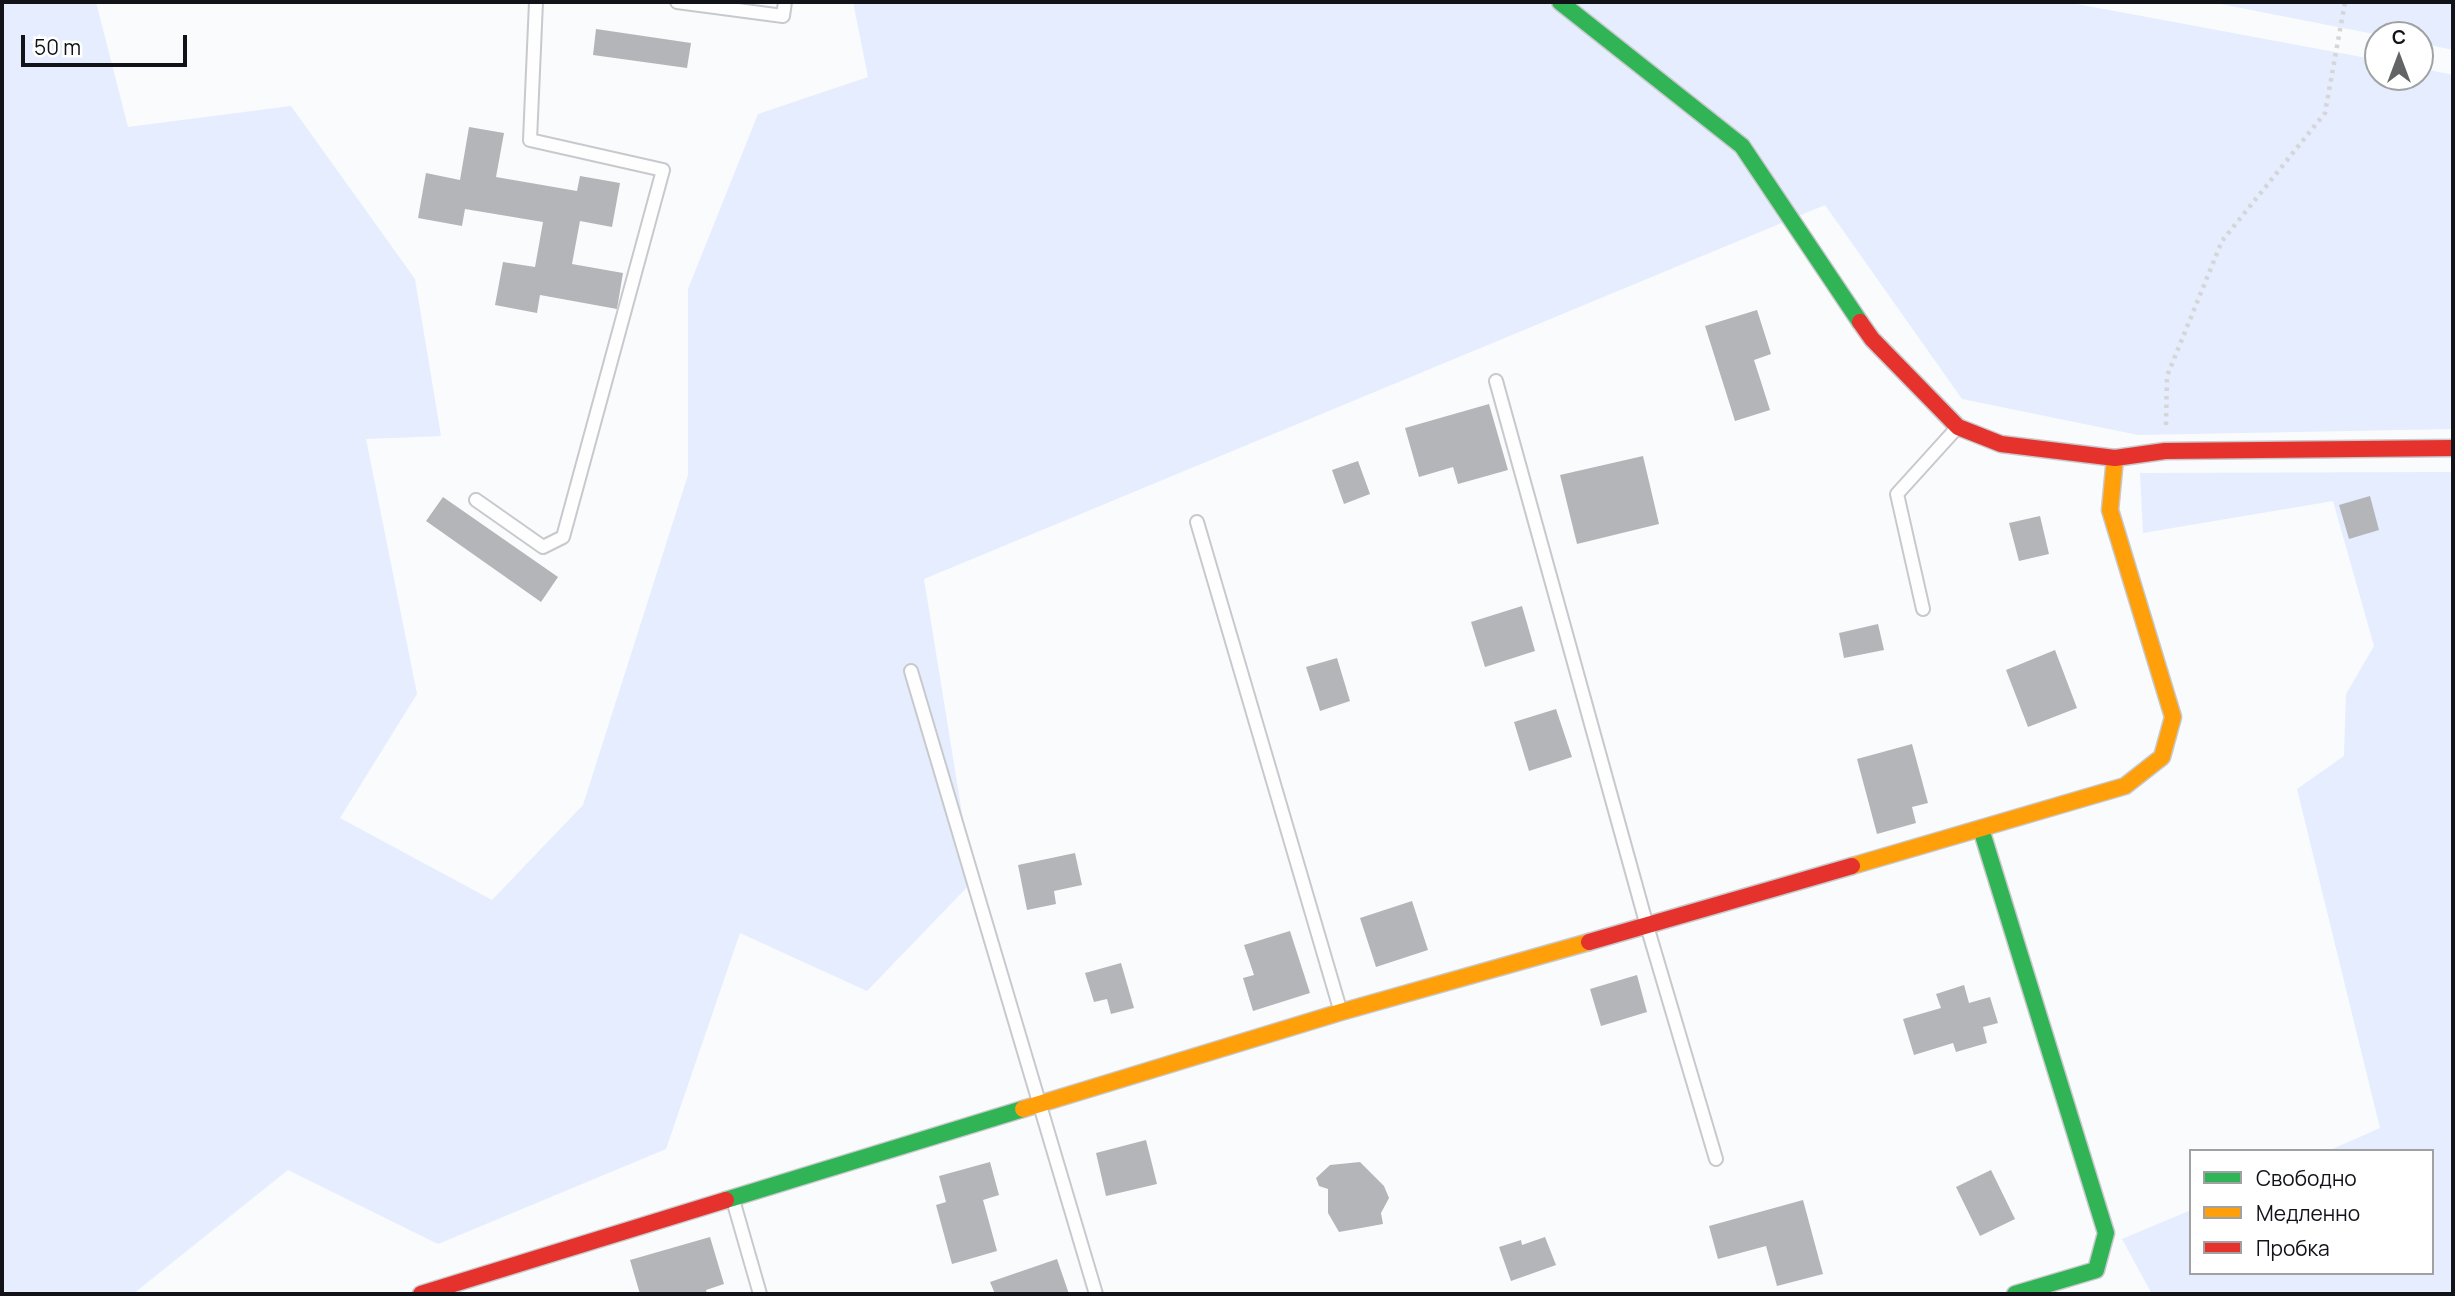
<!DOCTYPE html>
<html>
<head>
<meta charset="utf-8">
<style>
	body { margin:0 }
	#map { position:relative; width:2455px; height:1296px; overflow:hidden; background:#fafbfc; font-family:Manrope,sans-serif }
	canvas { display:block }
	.frame { position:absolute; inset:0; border:4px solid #111319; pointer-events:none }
	.legend { position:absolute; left:2189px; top:1149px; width:245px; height:126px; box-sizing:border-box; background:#fff; border:2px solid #a0a1a3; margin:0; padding:9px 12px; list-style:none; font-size:21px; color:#111319 }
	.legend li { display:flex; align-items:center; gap:14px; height:35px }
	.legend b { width:35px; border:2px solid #a0a1a3 }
	.north { position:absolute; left:2364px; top:21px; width:70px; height:70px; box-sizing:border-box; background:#fff; border:2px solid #a0a1a3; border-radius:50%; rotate:0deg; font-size:19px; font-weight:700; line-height:28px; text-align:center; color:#111319 }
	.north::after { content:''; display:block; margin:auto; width:24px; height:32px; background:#636468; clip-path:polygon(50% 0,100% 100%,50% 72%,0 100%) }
	.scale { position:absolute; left:21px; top:35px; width:166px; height:32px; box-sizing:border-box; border:4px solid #111319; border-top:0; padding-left:9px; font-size:21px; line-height:24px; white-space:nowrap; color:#111319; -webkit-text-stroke:5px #fff; paint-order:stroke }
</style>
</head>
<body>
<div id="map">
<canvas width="2455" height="1296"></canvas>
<div class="frame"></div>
<ul class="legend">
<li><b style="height:9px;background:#30b455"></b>Свободно</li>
<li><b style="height:9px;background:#ff9f0a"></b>Медленно</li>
<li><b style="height:9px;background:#e5322d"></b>Пробка</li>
</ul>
<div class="north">С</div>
<div class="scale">50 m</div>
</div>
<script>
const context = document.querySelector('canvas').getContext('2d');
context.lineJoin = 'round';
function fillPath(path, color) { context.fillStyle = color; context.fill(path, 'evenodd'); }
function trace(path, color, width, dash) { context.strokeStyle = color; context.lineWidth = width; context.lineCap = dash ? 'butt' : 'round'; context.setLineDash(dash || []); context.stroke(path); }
fillPath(new Path2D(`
	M2 2H96L128 127 291 106 415 279 441 436 366 439 417 694 340 818 492 900 583 805 688 475V289L758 114 868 77 853 2H2066L2378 60V77H2420V68L2453 75V429L2138 435 1962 399 1825 205 924 579 973 881 867 991 740 933 666 1149 438 1244 288 1170 133 1294H2Z
	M2210 2H2453V50L2420 43V35H2379Z
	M2453 472V1294H2152L2122 1239 2191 1210V1273H2432V1151H2328L2380 1128 2297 789 2344 756 2346 694 2374 646 2333 501 2143 533 2140 473Z`), '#e5edfe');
fillPath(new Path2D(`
	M596 29 691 43 687 68 593 55Z
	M469 127 504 133 496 177 577 191 580 176 620 183 612 227 580 221 572 264 623 273 617 309 540 295 537 313 495 305 503 262 535 267 543 222 465 209 462 226 418 218 426 173 460 180Z
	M1757 310 1771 354 1754 360 1770 410 1735 421 1705 326Z
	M1489 404 1508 470 1458 484 1453 467 1419 477 1405 428Z
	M1643 456 1659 524 1577 544 1560 475Z
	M1358 461 1370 494 1344 504 1332 470Z
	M2370 496 2379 530 2349 539 2339 505Z
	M443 497 558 577 541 602 426 521Z
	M2040 516 2049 554 2019 561 2009 523Z
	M1522 606 1535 651 1485 667 1471 622Z
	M1878 624 1884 650 1844 658 1839 633Z
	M2055 650 2077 708 2028 727 2006 670Z
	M1337 658 1350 701 1320 711 1306 667Z
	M1556 709 1572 757 1529 771 1514 722Z
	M1912 744 1928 803 1912 807 1916 823 1877 834 1857 759Z
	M1075 853 1082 885 1054 891 1056 904 1027 910 1018 865Z
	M1412 901 1428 950 1376 967 1360 918Z
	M1290 931 1310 993 1253 1011 1243 978 1254 975 1244 945Z
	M1121 963 1134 1008 1111 1014 1107 999 1094 1002 1085 973Z
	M1637 975 1647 1012 1601 1026 1590 989Z
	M1964 985 1969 1003 1990 997 1998 1023 1983 1027 1987 1043 1956 1052 1953 1043 1914 1055 1903 1019 1941 1008 1936 994Z
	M1146 1140 1157 1184 1106 1196 1096 1153Z
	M990 1162 999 1195 983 1200 997 1251 952 1264 936 1205 946 1202 939 1176Z
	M1360 1162 1384 1186 1389 1198 1381 1213 1383 1224 1339 1232 1328 1213V1189L1319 1186 1316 1178 1330 1165Z
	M1991 1170 2015 1219 1980 1236 1956 1187Z
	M1803 1200 1823 1274 1777 1286 1766 1246 1718 1259 1709 1226Z
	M710 1237 724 1284 706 1290 707 1294H640L630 1260Z
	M1545 1237 1556 1265 1511 1281 1499 1247 1521 1240 1522 1245Z
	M1057 1259 1069 1294H995L990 1282Z`), '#b4b5b8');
const lane = new Path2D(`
	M677 2 783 16 785 2
	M1496 381 1647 926 1716 1159
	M476 500 543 547 563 537 663 170 530 140 536 2
	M1197 522 1340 1009
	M1923 609 1897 494 1955 430
	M911 671 1096 1294
	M733 1200 760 1294`);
const fast = new Path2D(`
	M1560 2 1742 146 1860 322
	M1981 829 2106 1233 2096 1270 2015 1294
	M726 1200 1023 1109`);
const slow = new Path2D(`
	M1852 866 2125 786 2162 757 2173 717 2110 510 2115 458
	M1023 1109 1341 1012 1589 942`);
const jam = new Path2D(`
	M1860 322 1872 339 1958 427 2001 444 2115 458 2165 451 2453 448
	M1589 942 1852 866
	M421 1294 726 1200`);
trace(lane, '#c7c9cd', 16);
trace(fast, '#c7c9cd', 19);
trace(slow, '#c7c9cd', 19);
trace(jam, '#c7c9cd', 19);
trace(new Path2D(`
	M2166 425 2167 376 2222 241 2325 113 2345 2`), '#d6d6d7', 4.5, [3.5, 5]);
trace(lane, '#fefeff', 12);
trace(fast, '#30b455', 16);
trace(slow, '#ff9f0a', 16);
trace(jam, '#e5322d', 16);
</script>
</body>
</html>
